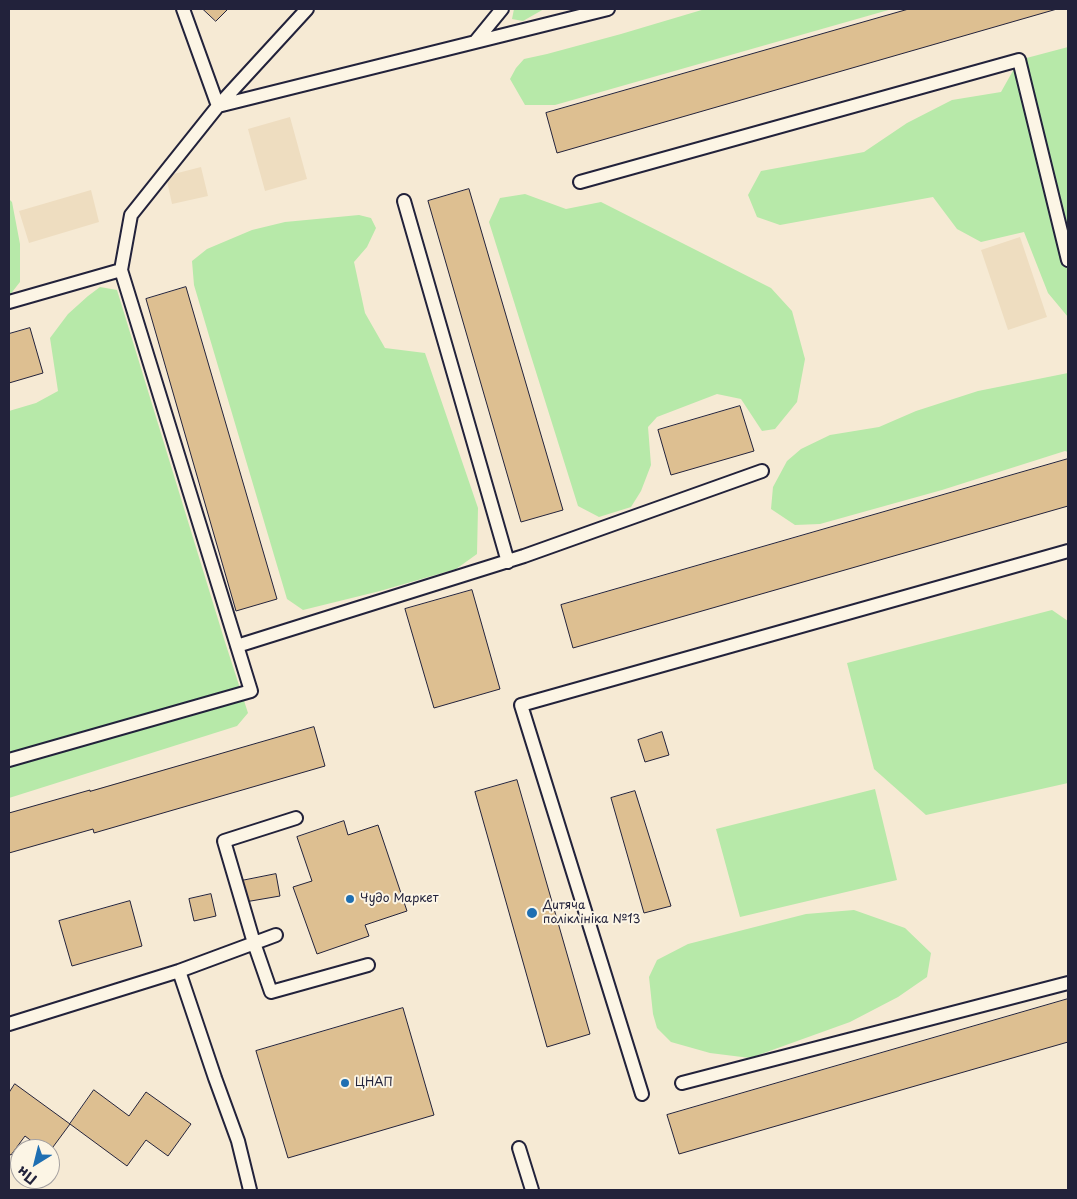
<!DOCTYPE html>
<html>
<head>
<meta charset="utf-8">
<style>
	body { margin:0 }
	#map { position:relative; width:1077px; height:1199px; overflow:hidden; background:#f6ead4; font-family:"Playpen Sans",sans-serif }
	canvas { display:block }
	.frame { position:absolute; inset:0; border:10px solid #22223b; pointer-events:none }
	.north { position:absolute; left:10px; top:1139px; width:50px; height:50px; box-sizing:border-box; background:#fcf5e5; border:1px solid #a5a1a1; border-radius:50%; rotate:216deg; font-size:14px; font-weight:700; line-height:20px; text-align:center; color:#22223b }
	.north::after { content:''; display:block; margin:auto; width:18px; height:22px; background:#1f6fb2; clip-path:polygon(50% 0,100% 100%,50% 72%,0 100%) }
</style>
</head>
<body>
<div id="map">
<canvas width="1077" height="1199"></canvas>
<div class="frame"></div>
<div class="north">Пн</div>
</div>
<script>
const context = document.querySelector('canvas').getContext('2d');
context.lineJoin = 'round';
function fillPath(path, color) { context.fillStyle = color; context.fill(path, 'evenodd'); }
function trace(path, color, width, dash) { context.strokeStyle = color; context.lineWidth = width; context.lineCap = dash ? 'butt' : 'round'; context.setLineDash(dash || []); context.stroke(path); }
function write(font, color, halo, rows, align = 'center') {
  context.font = font + ' "Playpen Sans",sans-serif'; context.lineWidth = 4; context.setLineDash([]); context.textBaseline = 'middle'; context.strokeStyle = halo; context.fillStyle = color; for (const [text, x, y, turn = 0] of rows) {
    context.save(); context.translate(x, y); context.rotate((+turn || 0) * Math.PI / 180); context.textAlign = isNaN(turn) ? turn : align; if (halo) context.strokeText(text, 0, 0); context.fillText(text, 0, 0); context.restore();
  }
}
fillPath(new Path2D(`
	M290 117 307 179 265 191 248 129Z
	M201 167 208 196 172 204 166 176Z
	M91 190 99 222 29 243 19 211Z
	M1020 237 1047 317 1008 330 981 250Z`), '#eeddc0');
fillPath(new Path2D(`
	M514 9H544L523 21 512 19Z
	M705 9H892L555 105H525L510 79 516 68 524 59 547 54 621 34Z
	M1068 47V317L1048 293 1024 232 981 242 957 229 933 197 780 225 757 217 748 195 761 171 864 152 907 123 952 100 1001 92 1019 60Z
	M525 194 566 209 601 202 771 288 792 311 805 359 797 402 775 429 762 431 741 399 717 394 657 417 648 427 651 465 641 491 631 507 599 517 578 506 489 222 500 198Z
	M9 199 12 202 20 244V282L9 296Z
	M359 215 371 218 376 228 367 247 354 262 365 313 385 348 425 353 478 508 477 554 456 569 380 591 303 610 287 599 194 285 192 261 207 249 252 230 285 222Z
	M100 287 117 290 225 642 248 713 237 726 9 798V411L36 403 58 391 50 338 68 314 88 296Z
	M1068 373V452L1065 451 942 490 820 524 795 525 771 509 773 487 787 461 801 449 830 435 879 427 916 411 978 391Z
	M1052 610 1068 621V783L926 815 874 769 847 663Z
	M875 789 897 880 740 917 716 829Z
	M854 910 905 928 931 953 927 977 898 997 850 1022 750 1058 710 1053 671 1042 657 1028 653 1014 649 977 657 960 688 944 806 914Z`), '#b7e9a9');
const building = new Path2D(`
	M203 9H228L216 21Z
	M909 9H1057L557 153 546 113Z
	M469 189 563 510 521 522 428 201Z
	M186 287 277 599 236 611 146 299Z
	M30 328 43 373 9 383V334Z
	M740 406 754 451 671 475 658 430Z
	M1068 459V506L573 648 561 605Z
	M472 590 500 689 434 708 405 609Z
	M314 727 325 766 94 833 93 829 9 853V813L90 790V791Z
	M662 732 669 755 645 762 638 740Z
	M517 780 590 1034 547 1047 475 792Z
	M635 791 671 906 644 913 611 798Z
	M344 821 348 835 378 825 407 911 365 925 369 936 317 954 293 887 312 881 297 837Z
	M276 874 280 896 245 902 241 881Z
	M211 894 216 916 194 921 189 899Z
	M130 901 142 946 72 966 59 921Z
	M1068 999V1042L679 1154 667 1115Z
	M403 1008 434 1115 288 1158 256 1051Z
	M15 1084 70 1124 50 1151V1149H42L25 1136 11 1155 9 1154V1093Z
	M94 1090 129 1116 146 1092 191 1124 168 1156 146 1140 127 1166 70 1124Z`);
fillPath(building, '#ddbf91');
trace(building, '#22223b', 1);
const service = new Path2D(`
	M307 9 218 106 608 9
	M475 42 502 9
	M580 182 1019 60 1068 260
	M404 201 508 562
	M121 270 131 215 218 106 183 9
	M9 302 121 270 251 691 9 760
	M237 646 524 556 762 471
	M296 818 224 841 254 943 271 992 368 965
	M179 971 215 1078 238 1141 250 1190
	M9 1024 179 971 276 935
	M682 1083 1068 983
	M642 1094 521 705 1068 551
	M519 1148 532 1190`);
trace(service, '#22223b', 16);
trace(service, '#fcf5e5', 12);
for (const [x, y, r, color] of [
	[350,899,5,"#1f6fb2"],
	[532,913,6,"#1f6fb2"],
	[345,1083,5,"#1f6fb2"]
]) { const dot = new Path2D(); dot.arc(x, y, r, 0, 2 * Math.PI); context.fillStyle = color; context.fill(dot); trace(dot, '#fcf5e5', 2); }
write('12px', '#22223b', '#fcf5e5', [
	["Чудо Маркет",360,899],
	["Дитяча",543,906],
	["поліклініка №13",543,920],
	["ЦНАП",355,1083]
], 'left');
</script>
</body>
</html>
